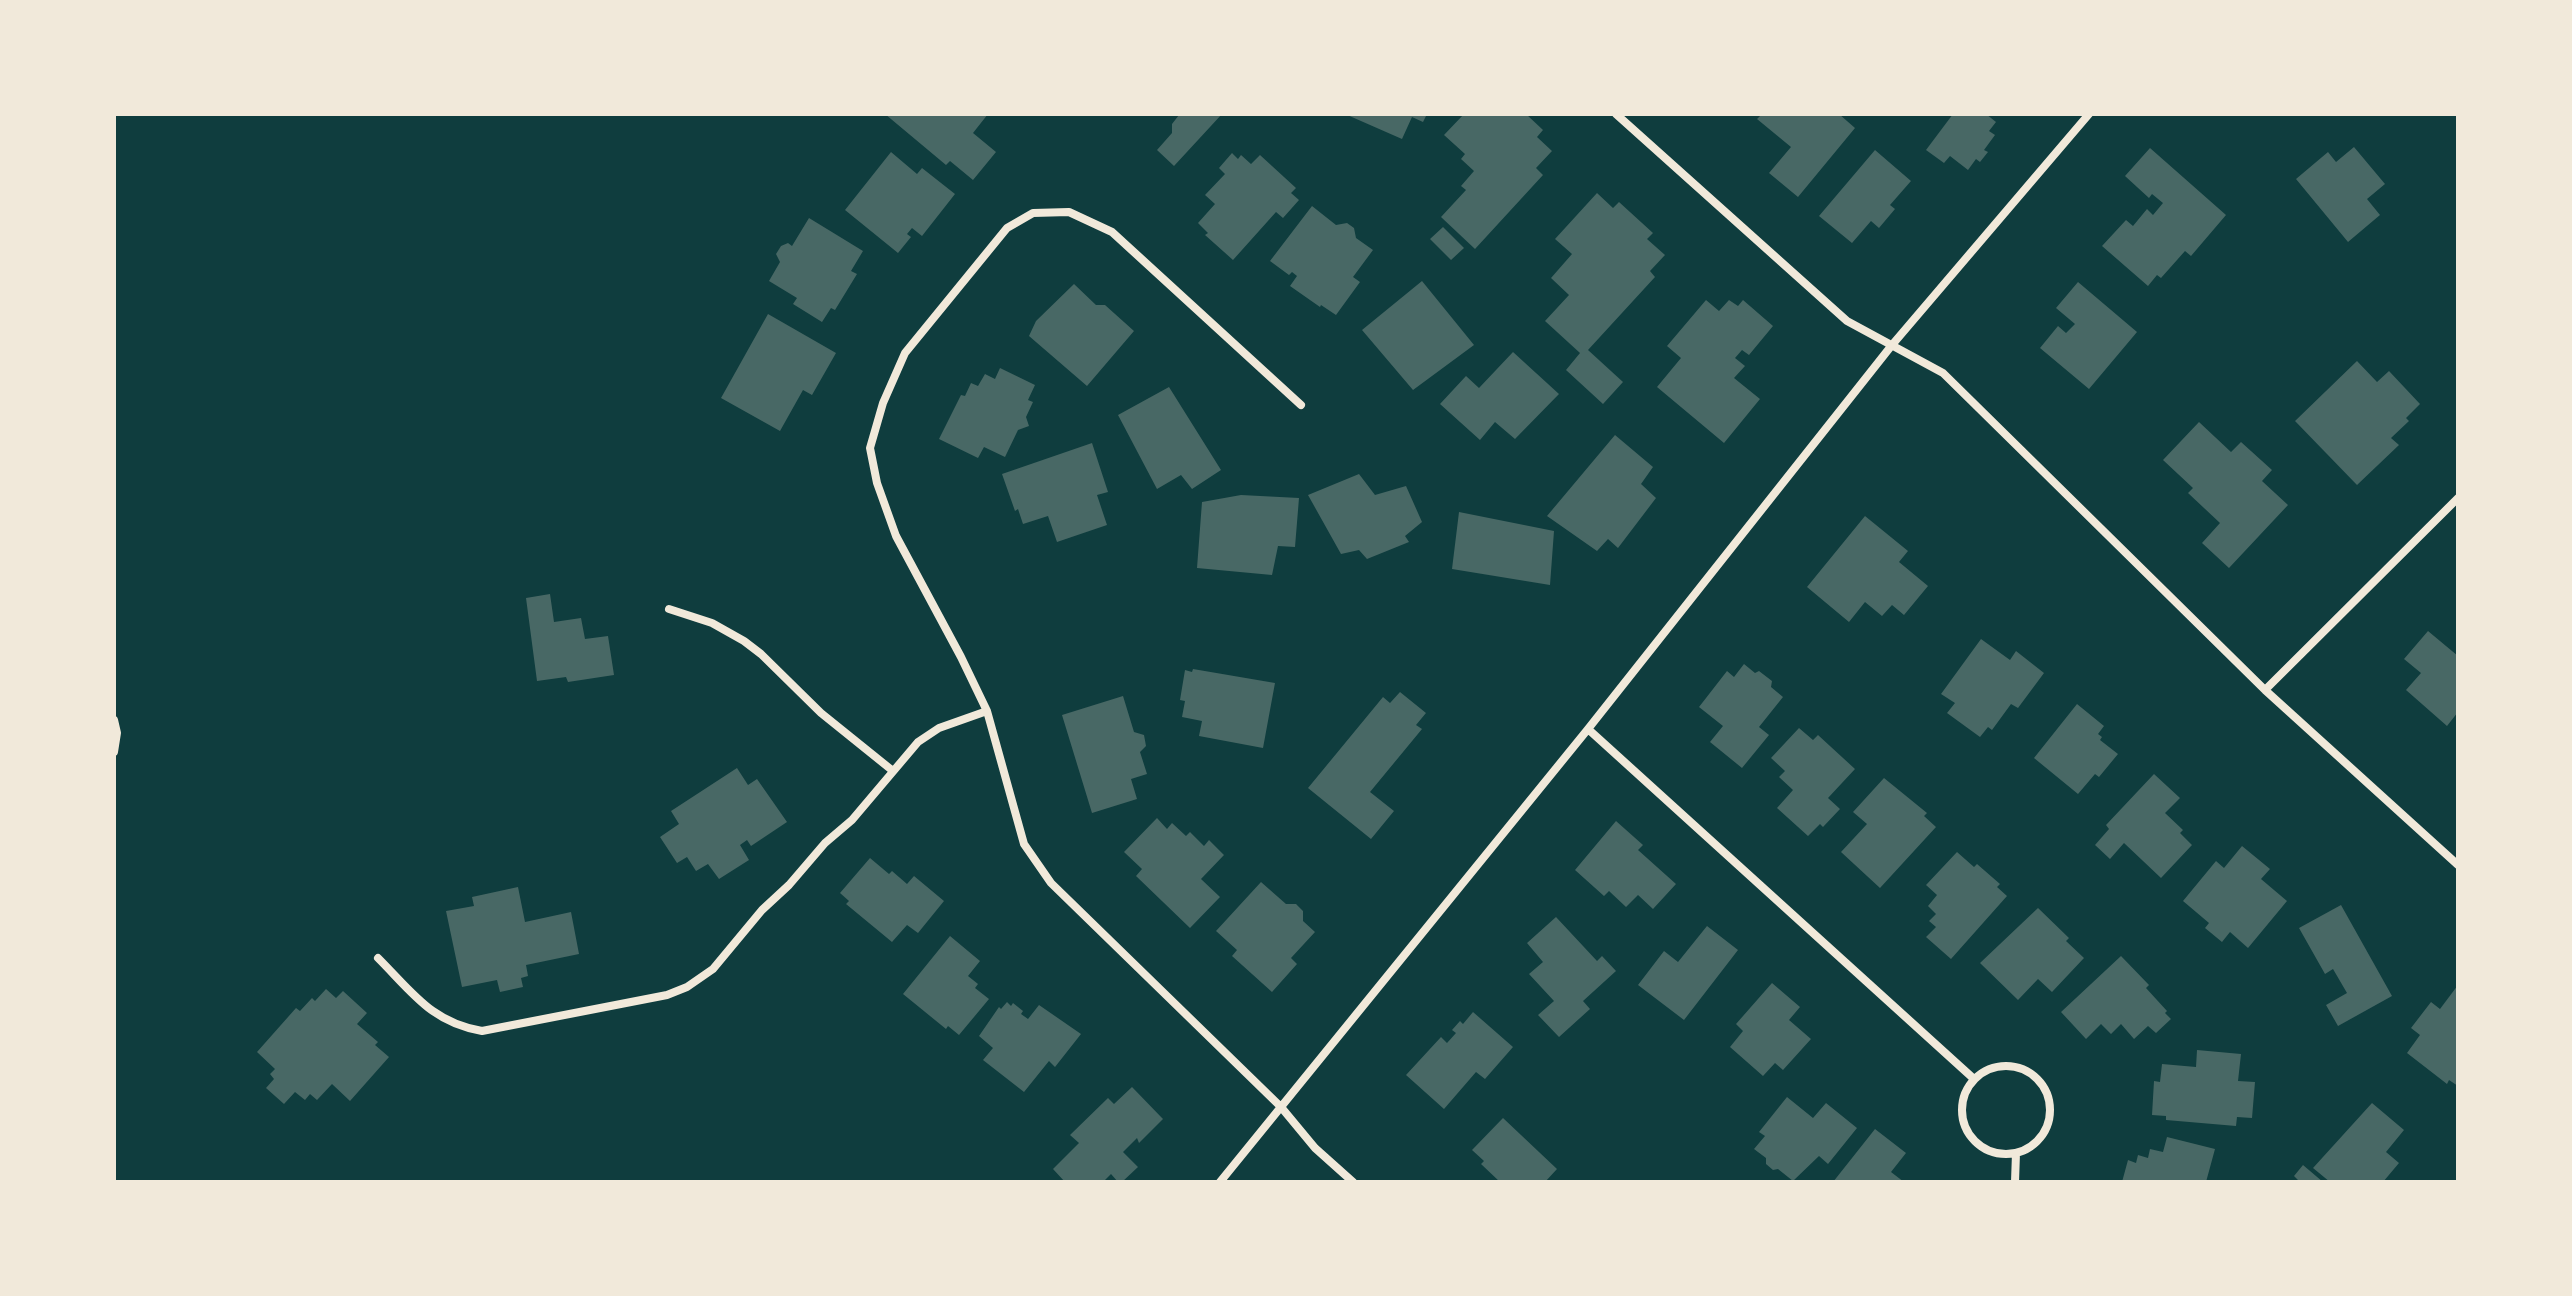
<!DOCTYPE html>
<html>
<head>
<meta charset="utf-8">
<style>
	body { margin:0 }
	#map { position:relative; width:2572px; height:1296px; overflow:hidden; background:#0f3d3e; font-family:"PT Sans",sans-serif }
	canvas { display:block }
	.frame { position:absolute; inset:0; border:116px solid #f1e9da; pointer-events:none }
</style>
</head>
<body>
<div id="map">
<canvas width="2572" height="1296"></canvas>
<div class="frame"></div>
</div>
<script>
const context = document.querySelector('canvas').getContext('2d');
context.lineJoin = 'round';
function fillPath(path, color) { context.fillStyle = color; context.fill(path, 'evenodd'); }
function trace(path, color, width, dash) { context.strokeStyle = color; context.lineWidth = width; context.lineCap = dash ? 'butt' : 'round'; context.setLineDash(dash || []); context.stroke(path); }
fillPath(new Path2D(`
	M885 114H988L973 133 996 152 973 180 950 161 946 165Z
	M1222 114 1174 166 1157 150 1172 133V124L1179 115Z
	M1345 114H1427L1423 122 1412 117 1402 139Z
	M1464 114H1526L1543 130 1537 137 1552 151 1536 168 1543 175 1475 249 1441 217 1466 190 1461 186 1474 171 1461 159 1465 154 1444 135Z
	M1762 114H1839L1855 128 1798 197 1769 173 1791 147 1757 119Z
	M1953 114H1986L1996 122 1989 131 1995 135 1984 150 1988 152 1980 162 1976 159 1968 170 1950 156 1944 163 1926 150Z
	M2354 147 2385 184 2367 199 2380 215 2348 242 2296 179 2328 152 2336 162Z
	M2150 148 2226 215 2191 256 2185 251 2161 278 2157 275 2148 286 2102 246 2126 220 2133 226 2147 209 2153 215 2163 203 2152 194 2149 198 2125 176Z
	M1875 150 1911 181 1890 205 1895 209 1879 228 1871 221 1852 243 1819 216Z
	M891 152 917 174 922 168 955 194 922 236 912 228 907 234 911 237 898 253 845 210Z
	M1232 153 1238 159 1241 155 1251 164 1260 155 1296 188 1291 193 1299 200 1283 218 1276 212 1233 260 1205 235 1208 233 1198 223 1215 204 1205 195 1225 174 1219 168Z
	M1597 193 1613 208 1619 202 1653 233 1647 239 1665 255 1650 271 1655 277 1588 350 1623 382 1603 404 1566 370 1580 353 1545 321 1569 295 1551 278 1572 254 1555 239Z
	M1312 206 1336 225 1347 223 1354 228 1356 238 1373 250 1353 277 1360 282 1336 315 1321 305 1320 307 1290 286 1297 276 1292 272 1289 275 1270 261Z
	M809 218 863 251 851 271 857 274 835 310 831 308 822 322 793 304 797 298 769 281 780 262 776 254 781 246 788 243 792 246Z
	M1443 227 1464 248 1451 260 1430 239Z
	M1422 281 1474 345 1413 390 1362 330Z
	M2078 282 2137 332 2089 389 2040 348 2058 326 2066 333 2075 324 2056 308Z
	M1074 284 1096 305H1105L1134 331 1087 386 1029 336 1036 321Z
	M1706 300 1719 311 1729 300 1738 306 1743 300 1773 326 1749 355 1742 350 1735 358 1745 366 1734 378 1760 399 1724 443 1657 387 1681 358 1667 346Z
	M768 314 836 353 812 395 803 390 780 431 721 398Z
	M1513 352 1559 394 1515 439 1495 422 1480 440 1440 404 1466 376 1479 388Z
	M2357 361 2377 382 2389 371 2420 404 2406 418 2409 421 2391 438 2399 445 2357 485 2295 421Z
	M1000 368 1035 385 1028 400 1033 402 1026 417 1029 426 1018 430 1005 457 984 447 978 458 939 439 961 395 965 396 971 383 978 386 985 374 995 379Z
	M1169 387 1221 470 1192 489 1181 475 1157 489 1118 415Z
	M2199 422 2231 452 2241 442 2272 470 2262 481 2288 505 2229 568 2202 543 2220 523 2188 493 2193 488 2163 460Z
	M1615 435 1653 467 1641 484 1656 498 1618 548 1608 539 1597 551 1547 516Z
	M1092 443 1108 492 1097 495 1107 525 1057 542 1048 516 1023 524 1018 509 1015 511 1002 474Z
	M1359 474 1375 495 1406 486 1422 522 1405 536 1409 542 1367 559 1359 550 1341 554 1308 495Z
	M1241 495 1299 498 1295 547 1278 546 1272 575 1197 568 1202 502Z
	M1459 512 1554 531 1550 585 1452 569Z
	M1865 516 1908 551 1899 562 1928 586 1904 615 1892 605 1882 616 1865 602 1849 622 1807 587Z
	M550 594 554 622 581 618 585 639 608 636 614 675 568 682 566 677 537 681 526 598Z
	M2428 631 2458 656V712L2447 726 2406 690 2421 673 2404 659Z
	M1981 639 2010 660 2016 651 2044 673 2018 708 2011 704 1992 730 1988 727 1980 737 1947 713 1955 703 1941 694Z
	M1744 664 1755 673 1759 671 1772 681 1771 687 1783 697 1759 727 1769 735 1742 768 1710 742 1723 726 1699 707 1727 671 1734 677Z
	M1193 669 1275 683 1263 748 1199 736 1202 721 1182 717 1185 701 1180 700 1185 670 1192 672Z
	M1400 692 1426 713 1416 725 1422 729 1370 792 1394 811 1371 839 1308 788 1383 697 1390 703Z
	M1123 696 1134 732 1144 735 1146 746 1140 752 1147 774 1131 779 1137 799 1092 813 1062 715Z
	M2077 704 2104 726 2098 734 2102 737 2100 740 2118 754 2099 777 2095 774 2078 794 2034 758Z
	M1799 728 1813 740 1818 735 1855 769 1828 798 1840 809 1823 827 1820 824 1808 836 1777 808 1793 790 1779 777 1785 771 1771 758Z
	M737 768 748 785 757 779 787 822 751 846 747 840 740 845 749 860 719 879 708 864 696 871 687 857 677 863 660 837 679 824 671 811Z
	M2154 774 2180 798 2165 813 2183 830 2180 833 2192 845 2161 878 2124 843 2110 859 2095 845 2109 829 2106 825Z
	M1884 778 1927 813 1924 816 1936 827 1880 888 1841 852 1867 824 1853 812Z
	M1157 818 1167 829 1172 823 1186 836 1190 832 1204 846 1209 840 1224 855 1201 879 1220 897 1190 928 1136 876 1142 869 1124 852Z
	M1616 821 1643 845 1638 850 1676 884 1653 909 1638 895 1626 907 1609 891 1604 896 1575 870Z
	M2242 846 2270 869 2261 879 2287 901 2248 948 2230 932 2222 942 2205 928 2209 923 2183 901 2216 861 2224 868Z
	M1957 852 1974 867 1977 864 2000 884 1997 887 2007 896 1951 959 1926 937 1936 927 1929 921 1936 914 1928 906 1937 895 1926 885Z
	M870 858 889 874 892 871 907 884 914 876 944 901 918 933 907 925 892 942 846 904 849 901 840 893Z
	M1261 882 1286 904H1296L1303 911V921L1315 932 1291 958 1297 964 1272 992 1232 956 1237 950 1216 931Z
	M518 887 525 922 571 912 579 954 526 965 528 976 521 978 523 987 500 992 497 980 462 987 446 911 474 906 472 897Z
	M2341 905 2392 996 2338 1026 2326 1005 2347 993 2333 969 2325 974 2299 928Z
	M2038 908 2069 938 2066 941 2084 958 2052 992 2038 979 2018 1000 1980 963Z
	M1556 917 1597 961 1602 956 1616 971 1583 1001 1590 1009 1559 1037 1538 1015 1554 1001 1529 974 1543 962 1527 943Z
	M1707 926 1738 950 1684 1020 1638 985 1664 951 1678 962Z
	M950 936 980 961 968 976 978 984 975 988 989 999 959 1035 948 1026 946 1029 903 994Z
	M2121 956 2149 985 2146 988 2167 1011 2165 1013 2171 1019 2156 1033 2148 1026 2134 1039 2121 1024 2111 1034 2101 1024 2086 1039 2061 1012Z
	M1772 983 1800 1007 1789 1020 1811 1039 1783 1070 1775 1063 1763 1076 1730 1047 1743 1031 1736 1024Z
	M2458 985V1086L2449 1080 2447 1084 2407 1053 2420 1035 2411 1028 2431 1002 2440 1009Z
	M326 989 336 998 343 991 367 1013 357 1024 378 1042 375 1045 389 1057 350 1101 332 1084 317 1100 310 1094 305 1100 295 1092 284 1104 266 1088 274 1079 270 1074 275 1069 257 1052 296 1008 300 1011 312 998 315 1001Z
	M1007 1002 1011 1006 1013 1003 1023 1011 1021 1014 1028 1019 1039 1005 1081 1034 1055 1067 1049 1061 1024 1092 983 1060 993 1048 979 1036 999 1007 1001 1009Z
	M1473 1012 1513 1047 1485 1079 1476 1072 1444 1109 1406 1075 1441 1037 1447 1043 1456 1033 1452 1030 1460 1021 1463 1024Z
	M2197 1050 2241 1054 2238 1081 2255 1082 2252 1118 2237 1117 2236 1126 2166 1120V1116L2152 1115 2154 1081 2160 1082 2162 1064 2196 1067Z
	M1132 1087 1163 1119 1139 1143 1137 1138 1123 1152 1138 1167 1122 1182H1118L1111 1174 1103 1182H1065L1053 1169 1079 1143 1070 1135 1108 1098 1114 1104Z
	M1787 1097 1813 1118 1826 1103 1857 1128 1828 1164 1819 1156 1793 1181 1778 1169 1773 1170 1766 1164V1158L1754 1149 1765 1136 1759 1132Z
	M2372 1103 2404 1130 2386 1152 2399 1163 2383 1182H2330L2313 1168Z
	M1503 1118 1557 1169 1545 1182H1500L1481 1164 1484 1161 1472 1150Z
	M1875 1129 1906 1153 1891 1172 1904 1182H1833Z
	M2167 1137 2215 1149 2206 1182H2122L2128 1160 2136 1163 2138 1155 2148 1158 2150 1149 2163 1152Z
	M2303 1165 2323 1182H2300L2294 1176Z`), '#486865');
trace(new Path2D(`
	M1616 114 1847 321 1943 373 2265 690 2458 865
	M1301 405 1112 232 1069 212 1033 213 1007 228 905 353 883 403 870 448 877 483 896 536 961 657 987 711 1024 844 1051 883 1281 1107 1315 1148 1353 1182
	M669 609 712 623 744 641 761 654 821 713 893 771
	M2265 690 2458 498
	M114 720 117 733 114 752
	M1588 729 1974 1079
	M378 958C412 992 432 1023 482 1031L667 995 687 987 713 969 762 910 789 885 825 843 852 820 918 742 939 728 987 711
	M1962 1110a44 44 0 1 1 88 0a44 44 0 1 1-88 0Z
	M1220 1182 1588 729 1892 345 2089 114
	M2015 1182 2016 1153`), '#f1e9da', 8);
</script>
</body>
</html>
